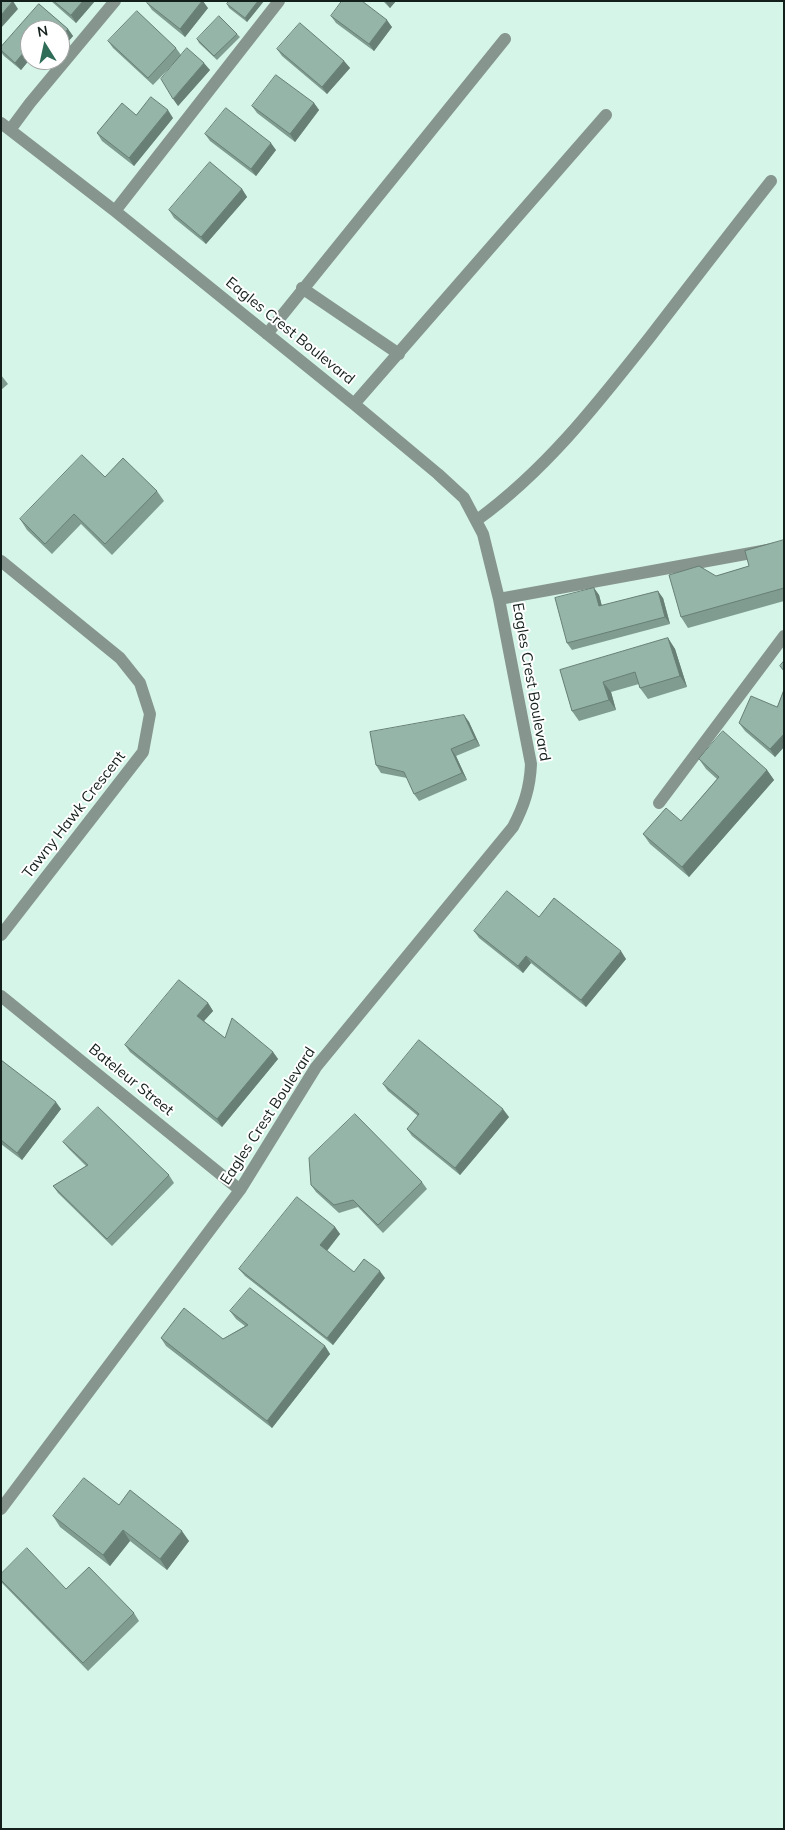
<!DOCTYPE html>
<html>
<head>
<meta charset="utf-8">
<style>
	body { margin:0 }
	#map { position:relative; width:785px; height:1830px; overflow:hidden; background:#d4f5e8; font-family:Mulish,sans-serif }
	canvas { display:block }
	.frame { position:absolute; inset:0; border:2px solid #131f1a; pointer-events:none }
	.north { position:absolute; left:20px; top:20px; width:50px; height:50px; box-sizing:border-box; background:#fff; border:1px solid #a1a5a3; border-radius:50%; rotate:350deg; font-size:14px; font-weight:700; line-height:20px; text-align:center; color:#131f1a }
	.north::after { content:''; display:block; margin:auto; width:18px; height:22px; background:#2f6d59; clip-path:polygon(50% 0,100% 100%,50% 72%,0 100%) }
</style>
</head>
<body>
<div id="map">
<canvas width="785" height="1830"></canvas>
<div class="frame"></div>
<div class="north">N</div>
</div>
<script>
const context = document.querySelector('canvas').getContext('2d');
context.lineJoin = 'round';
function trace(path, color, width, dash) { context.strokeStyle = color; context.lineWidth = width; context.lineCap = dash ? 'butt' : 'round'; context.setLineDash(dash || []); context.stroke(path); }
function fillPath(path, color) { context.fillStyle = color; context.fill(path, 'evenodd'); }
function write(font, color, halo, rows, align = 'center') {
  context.font = font + ' Mulish,sans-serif'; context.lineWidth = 4; context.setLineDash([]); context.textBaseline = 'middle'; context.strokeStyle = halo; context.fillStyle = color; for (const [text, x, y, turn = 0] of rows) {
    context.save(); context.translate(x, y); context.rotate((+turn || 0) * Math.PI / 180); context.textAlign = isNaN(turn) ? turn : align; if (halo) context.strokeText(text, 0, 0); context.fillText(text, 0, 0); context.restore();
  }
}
trace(new Path2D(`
	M1 123 115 211 354 404 438 474 464 498 483 534 499 599 531 764C530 788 524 806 513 827L316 1067 240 1190 1 1509
	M10 130 30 103 115 1
	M115 211 279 1
	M302 288 399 354
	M267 334 505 39
	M354 404 606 115
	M477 520C546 470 598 403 650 337 690 285 730 233 771 181
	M1 561 120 658 140 683 150 714 143 752 1 935
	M499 599 784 547
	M659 803 784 636
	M1 996 240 1190`), '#87958f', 12);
fillPath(new Path2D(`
	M51 1H95L76 23Z
	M264 1 247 22 229 8 227 4Z
	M383 1H396L390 8Z
	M147 3 208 8 185 37 152 10Z
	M39 4 68 29 73 36 60 51V30H30V59L21 70 4 56 1 52V47Z
	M331 16 392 27 374 51 336 23Z
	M237 34 240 37 217 60 199 43 197 39Z
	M108 41 176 48 181 55 210 70 178 106 181 56 153 85 113 48Z
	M277 49 344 61 350 68 327 94 282 56Z
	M314 103 319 110 295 142 257 113 252 106Z
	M136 115 173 118 134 166 102 141 97 133Z
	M205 134 276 150 256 176 210 141Z
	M242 189 247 197 206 244 174 218 169 210Z
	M1 375 8 384 1 390Z
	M105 477 157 491 164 501 112 555 81 524 52 554 27 530 20 519Z
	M784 540V601L688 628 681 617 716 576 749 566Z
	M594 588 599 595 602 606 663 598 670 624 572 650 567 643Z
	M668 638 675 649 687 687 648 699 640 688 639 684 611 692 616 710 579 721 572 711 560 670Z
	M784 690V747L775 757 745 731 739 723 777 707Z
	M464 715 469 722 480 746 456 756 467 780 419 801 414 794 407 778 381 773 376 765Z
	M699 759 767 770 774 780 689 877 650 844 643 834 681 821 717 779 706 769Z
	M539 917 626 959 586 1007 531 963 523 973 479 938 474 931Z
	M208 1003 213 1011 204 1021 225 1038 273 1052 278 1059 222 1127 130 1052 125 1045Z
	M1 1060 61 1109 22 1160 1 1144Z
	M383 1084 509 1117 460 1175 412 1136 407 1129 418 1116 388 1091Z
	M63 1142 169 1175 174 1183 112 1246 58 1193 53 1186 86 1166 69 1149Z
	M422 1182 427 1189 383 1233 358 1207 339 1213 316 1192 311 1185Z
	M335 1227 340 1234 327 1251 354 1272 385 1278 333 1345 245 1276 239 1269Z
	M230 1311 325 1346 330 1354 272 1428 166 1346 161 1338 223 1339 245 1326 236 1319Z
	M119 1505 189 1541 167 1570 130 1541 110 1566 60 1527 53 1516Z
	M1 1574 66 1589 134 1613 139 1621 88 1671 3 1584 1 1582Z`), '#809c91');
fillPath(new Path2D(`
	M13 1 18 9 1 28V15Z
	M83 1H95L76 23 71 15Z
	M202 1H203L208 8 185 37 180 29Z
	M258 1H264L247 22 245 18Z
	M385 1H396L390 8Z
	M387 20 392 27 374 51 369 44Z
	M68 29 73 36 60 51V38Z
	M29 46 30 47V59L21 70 15 63Z
	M44 60H52L47 65Z
	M344 61 350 68 327 94 322 87Z
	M204 63 210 70 178 106 173 99Z
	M314 103 319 110 295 142 290 134Z
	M168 110 173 118 134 166 129 158Z
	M271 143 276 150 256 176 251 169Z
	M242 189 247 197 206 244 201 237Z
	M594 588 599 595 604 614 599 606Z
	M658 591 663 598 670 624 665 617Z
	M668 638 675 649 687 687 680 676Z
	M603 682 611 692 616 710 609 700Z
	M464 715 469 722 480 746 475 739Z
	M784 734V747L775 757 770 749Z
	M451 749 456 756 467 780 462 773Z
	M767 770 774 780 689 877 682 867Z
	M621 951 626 959 586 1007 581 1000Z
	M526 956 531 963 523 973 518 966Z
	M208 1003 213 1011 202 1023 197 1016Z
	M273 1052 278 1059 222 1127 217 1119Z
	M56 1102 61 1109 22 1160 17 1153Z
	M503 1109 509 1117 460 1175 455 1168Z
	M335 1227 340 1234 325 1253 320 1245Z
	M380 1271 385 1278 333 1345 327 1338Z
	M325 1346 330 1354 272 1428 267 1421Z
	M123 1530 130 1541 110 1566 103 1555Z
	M182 1531 189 1541 167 1570 160 1559Z`), '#687f76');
const building = new Path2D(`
	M1 1H13L1 15Z
	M54 1H83L71 15Z
	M148 1H202L180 29 147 3Z
	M229 1H258L245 18 227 4Z
	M342 1H362L387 20 369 44 331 16Z
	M39 4 68 29 60 38V30H30V47L29 46 15 63 1 50V47Z
	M137 11 176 48 148 78 108 41Z
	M219 16 237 34 214 56 197 39Z
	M300 23 344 61 322 87 277 49Z
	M187 48 204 63 173 99 161 79Z
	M276 75 314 103 290 134 252 106Z
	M151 97 168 110 129 158 97 133 122 103 136 115Z
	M226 108 271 143 251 169 205 134Z
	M210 162 242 189 201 237 169 210Z
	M82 455 105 477 123 458 157 491 105 544 74 514 45 544 20 519Z
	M784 540V588L681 617 669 575 699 566 716 576 749 566 745 551Z
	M594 588 599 606 658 591 665 617 567 643 555 598Z
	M668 638 680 676 640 688 635 672 603 682 609 700 572 711 560 670Z
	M784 661V671L780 666Z
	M784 690V734L770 749 739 723 751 696 777 707Z
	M464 715 475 739 451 749 462 773 414 794 404 772 376 765 370 732Z
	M723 731 767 770 682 867 643 834 666 808 681 821 719 777 699 759Z
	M507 891 539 917 554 898 621 951 581 1000 526 956 518 966 474 931Z
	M179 980 208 1003 197 1016 225 1038 232 1018 273 1052 217 1119 125 1045Z
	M419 1040 503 1109 455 1168 407 1129 419 1114 383 1084Z
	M1 1060 56 1102 17 1153 1 1140Z
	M98 1107 169 1175 107 1239 53 1186 88 1165 63 1142Z
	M355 1114 422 1182 378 1225 353 1200 334 1205 311 1185 309 1158Z
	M297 1197 335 1227 320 1245 354 1272 364 1259 380 1271 327 1338 239 1269Z
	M250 1288 325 1346 267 1421 161 1338 184 1308 223 1339 248 1325 230 1311Z
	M84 1478 119 1505 130 1490 182 1531 160 1559 123 1530 103 1555 53 1516Z
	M27 1548 66 1589 89 1567 134 1613 83 1663 1 1580V1574Z`);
fillPath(building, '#95b5a9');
trace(building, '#687f76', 1);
write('15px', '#131f1a', '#fff', [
	["Eagles Crest Boulevard",290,331,39],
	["Eagles Crest Boulevard",531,682,80],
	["Tawny Hawk Crescent",74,815,-52],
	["Bateleur Street",131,1080,39],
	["Eagles Crest Boulevard",268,1116,-57]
]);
</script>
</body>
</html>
